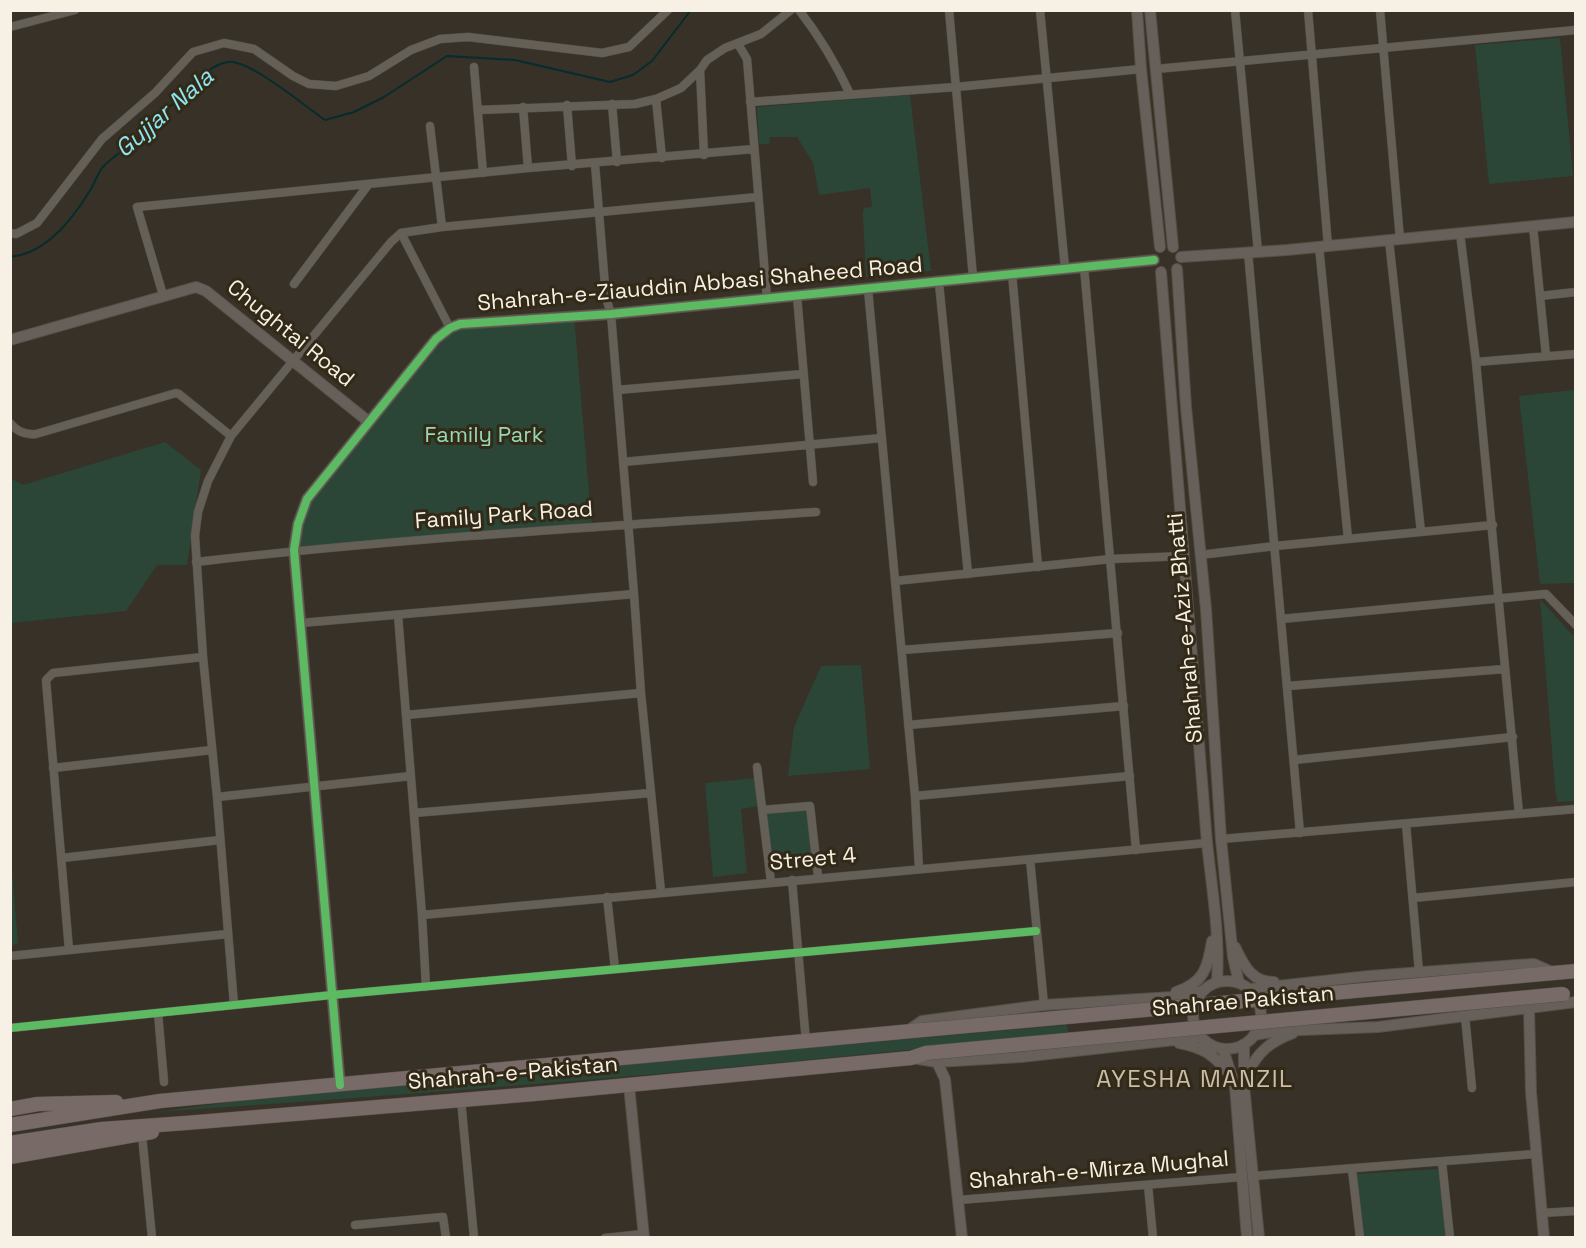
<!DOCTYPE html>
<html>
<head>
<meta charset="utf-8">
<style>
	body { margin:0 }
	#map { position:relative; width:1586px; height:1248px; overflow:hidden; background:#373127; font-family:"Space Grotesk",sans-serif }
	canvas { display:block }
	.frame { position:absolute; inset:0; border:12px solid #f6f0e5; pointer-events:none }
</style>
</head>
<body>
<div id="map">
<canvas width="1586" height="1248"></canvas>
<div class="frame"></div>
</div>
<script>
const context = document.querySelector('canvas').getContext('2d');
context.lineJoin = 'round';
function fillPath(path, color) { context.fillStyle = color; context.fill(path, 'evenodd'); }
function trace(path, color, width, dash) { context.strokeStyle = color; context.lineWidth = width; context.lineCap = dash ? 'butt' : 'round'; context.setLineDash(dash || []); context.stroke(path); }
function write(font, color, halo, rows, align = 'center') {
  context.font = font + ' "Space Grotesk",sans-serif'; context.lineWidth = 6; context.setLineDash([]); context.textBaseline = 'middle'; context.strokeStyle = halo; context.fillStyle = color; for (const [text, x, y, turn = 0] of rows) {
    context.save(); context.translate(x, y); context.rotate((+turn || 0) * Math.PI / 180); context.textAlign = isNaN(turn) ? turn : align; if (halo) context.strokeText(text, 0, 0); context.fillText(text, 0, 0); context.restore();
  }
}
fillPath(new Path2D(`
	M1560 38 1573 176 1489 184 1475 45Z
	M910 95 931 271 866 277 863 213 864 208 872 207 870 188 819 195 813 163 797 137H770L769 144H759L757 107Z
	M574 316 592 527 294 550 307 499 450 328Z
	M1575 390V583L1540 584 1519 396Z
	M165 442 201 470 187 565H157L126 611 11 623 10 478 23 485Z
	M1540 599 1575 638V801L1557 802 1555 788Z
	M861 665 870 769 788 776 794 727 821 666Z
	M756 778 759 806 741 809 747 873 713 877 705 783Z
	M807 809 812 862 771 866 766 813Z
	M11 857 18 944 11 945H10Z
	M1067 1025 1068 1032C765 1068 460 1091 156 1112L299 1093Z
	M1438 1169 1447 1237H1363L1355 1174Z`), '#2b4637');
trace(new Path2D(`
	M10 257C45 254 72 220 89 192 94 185 97 175 102 168 112 156 127 149 138 139 162 120 198 66 228 62 249 59 306 107 325 120L354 112 384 97 447 56 515 60 610 82 633 75 652 61 691 10`), '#062c2f', 2);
const street = new Path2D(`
	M799 10C820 37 836 64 850 94
	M949 10 973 277
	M1040 10 1065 268
	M1235 10 1258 252
	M1308 10 1328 246
	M1380 10 1400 239
	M10 27 75 10
	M738 44 747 59 767 299
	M474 67 483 173
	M1156 69 1576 30
	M700 70 704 155
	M656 99 662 158
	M750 102 956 87 1141 69
	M612 104 617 162
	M567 105 572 166
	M523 107 528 168
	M478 110 635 104 656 99 681 88 700 70 707 60 725 48 761 34 791 10
	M430 126 442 227
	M595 164 606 298 611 314 634 594 641 693 661 892
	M1533 226 1546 356
	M10 233 16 234 37 223 102 139 155 93 193 52 224 43 254 49 293 76 309 84 336 86 369 76 411 50 440 39 468 37 602 53 629 47 668 10
	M401 233 450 328
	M1460 233 1476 362 1519 814
	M1389 240 1421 532
	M1319 246 1348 539
	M1248 252 1300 833
	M1084 267 1136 850
	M1012 273 1038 567
	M939 283 968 574
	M294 284 368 185
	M868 289 915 796 919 869
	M163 295 137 207 528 168 754 149
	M797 296 813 482
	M1540 296 1576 292
	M1476 362 1576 354
	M617 390 803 374
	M10 423C17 432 25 435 36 434L176 393 179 394 231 436
	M623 462 882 438
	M1200 555 1275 546 1493 525
	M196 562C402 538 609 526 816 512
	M895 581 1111 559 1184 556
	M398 615 422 915 426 987
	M1281 619 1546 594 1576 625
	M301 623 634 594
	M902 650 1118 633
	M1287 686 1505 669
	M406 715 641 693
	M908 725 1124 706
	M1294 760 1513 737
	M757 767 771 882
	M53 768 212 750
	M915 796 1130 776
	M217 797 411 776
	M762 810 810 806 818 877
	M414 813 651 793
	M1406 824 1419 972
	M1221 839 1576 809
	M62 858 220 840
	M1030 859 1044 1005
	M792 880 806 1042
	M607 897 615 969
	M1413 898 1576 882
	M422 915 1207 843
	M69 950 46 680 53 673 203 657
	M10 956 228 934
	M234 1005 217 797 203 657 195 536 198 512 208 481 231 436 391 242 401 233 442 227 758 197
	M158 1013 164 1082
	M1465 1016 1472 1088
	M10 1028 332 995 1036 931
	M461 1100 474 1238
	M142 1135 152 1238
	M1442 1162 1450 1238
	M1352 1169 1360 1238
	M1253 1176 1535 1154
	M1148 1185 1153 1238
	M959 1200 1242 1177
	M1541 1213 1576 1211
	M355 1225 443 1217 446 1238
	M605 1238 643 1234`);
const secondary = new Path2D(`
	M1137 10 1141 69 1160 247
	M1150 10 1173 247
	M1181 257 1287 250 1576 222
	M1177 269 1186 407 1206 609 1221 839 1233 957 1239 983
	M1161 272 1207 843C1212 889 1220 936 1217 982
	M10 340 196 287 206 291 369 422
	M1235 947C1244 965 1251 982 1274 982
	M1193 1015a34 34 0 1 1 68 0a34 34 0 1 1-68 0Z
	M1250 989 1369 976 1517 965 1534 964 1554 973
	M1176 992C1204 983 1208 967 1212 941
	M1529 1009 1531 1092 1544 1238
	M906 1032 922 1021 1044 1005 1172 997 1200 992
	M1254 1035 1277 1031 1378 1027 1576 1002
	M1179 1043C1205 1048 1214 1055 1230 1075
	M1244 1045V1086L1259 1238
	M1223 1049 1235 1086 1247 1238
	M912 1058 937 1062 1021 1057 1201 1037
	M937 1062 945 1079 962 1238
	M1247 1075C1257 1052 1271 1041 1293 1033
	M340 1085 294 550 298 524 307 499 436 339 450 328 460 324 611 314 1154 260
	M629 1085 644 1238`);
const highway = new Path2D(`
	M1520 976 1576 971
	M10 1109 38 1104 116 1102
	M10 1125 160 1101 923 1030
	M10 1143 102 1129 186 1123 534 1094 911 1058 926 1053
	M10 1157 152 1132`);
trace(street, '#555047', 9);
trace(secondary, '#555047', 12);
trace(highway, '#555047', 15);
trace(street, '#645f57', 8);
trace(secondary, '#67605a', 10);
trace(highway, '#776a67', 14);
const highwayBridge = new Path2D(`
	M923 1030 1520 976
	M926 1053 1563 994`);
trace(highwayBridge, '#555047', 15, []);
trace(highwayBridge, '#776a67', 14);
trace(new Path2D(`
	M10 1028 332 995 1036 931
	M340 1085 294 550 298 524 307 499 436 339 450 328 460 324 611 314 1154 260`), '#5cba63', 8);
write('22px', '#f6f0e5', '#332917', [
	["Shahrah-e-Ziauddin Abbasi Shaheed Road",700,285,-5],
	["Chughtai Road",290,334,39],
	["Family Park Road",504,516,-4],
	["Shahrah-e-Aziz Bhatti",1186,628,-95],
	["Street 4",813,860,-5],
	["Shahrae Pakistan",1243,1002,-5],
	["Shahrah-e-Pakistan",513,1074,-5],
	["Shahrah-e-Mirza Mughal",1099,1171,-5]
]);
write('22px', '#95dab7', '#332917', [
	["Family Park",484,436]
]);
write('italic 24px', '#8de5ef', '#332917', [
	["Gujjar Nala",165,114,-41]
]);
context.letterSpacing = '1.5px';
write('24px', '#c9bda7', '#332917', [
	["AYESHA MANZIL",1195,1080]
]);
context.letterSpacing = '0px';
</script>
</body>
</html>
